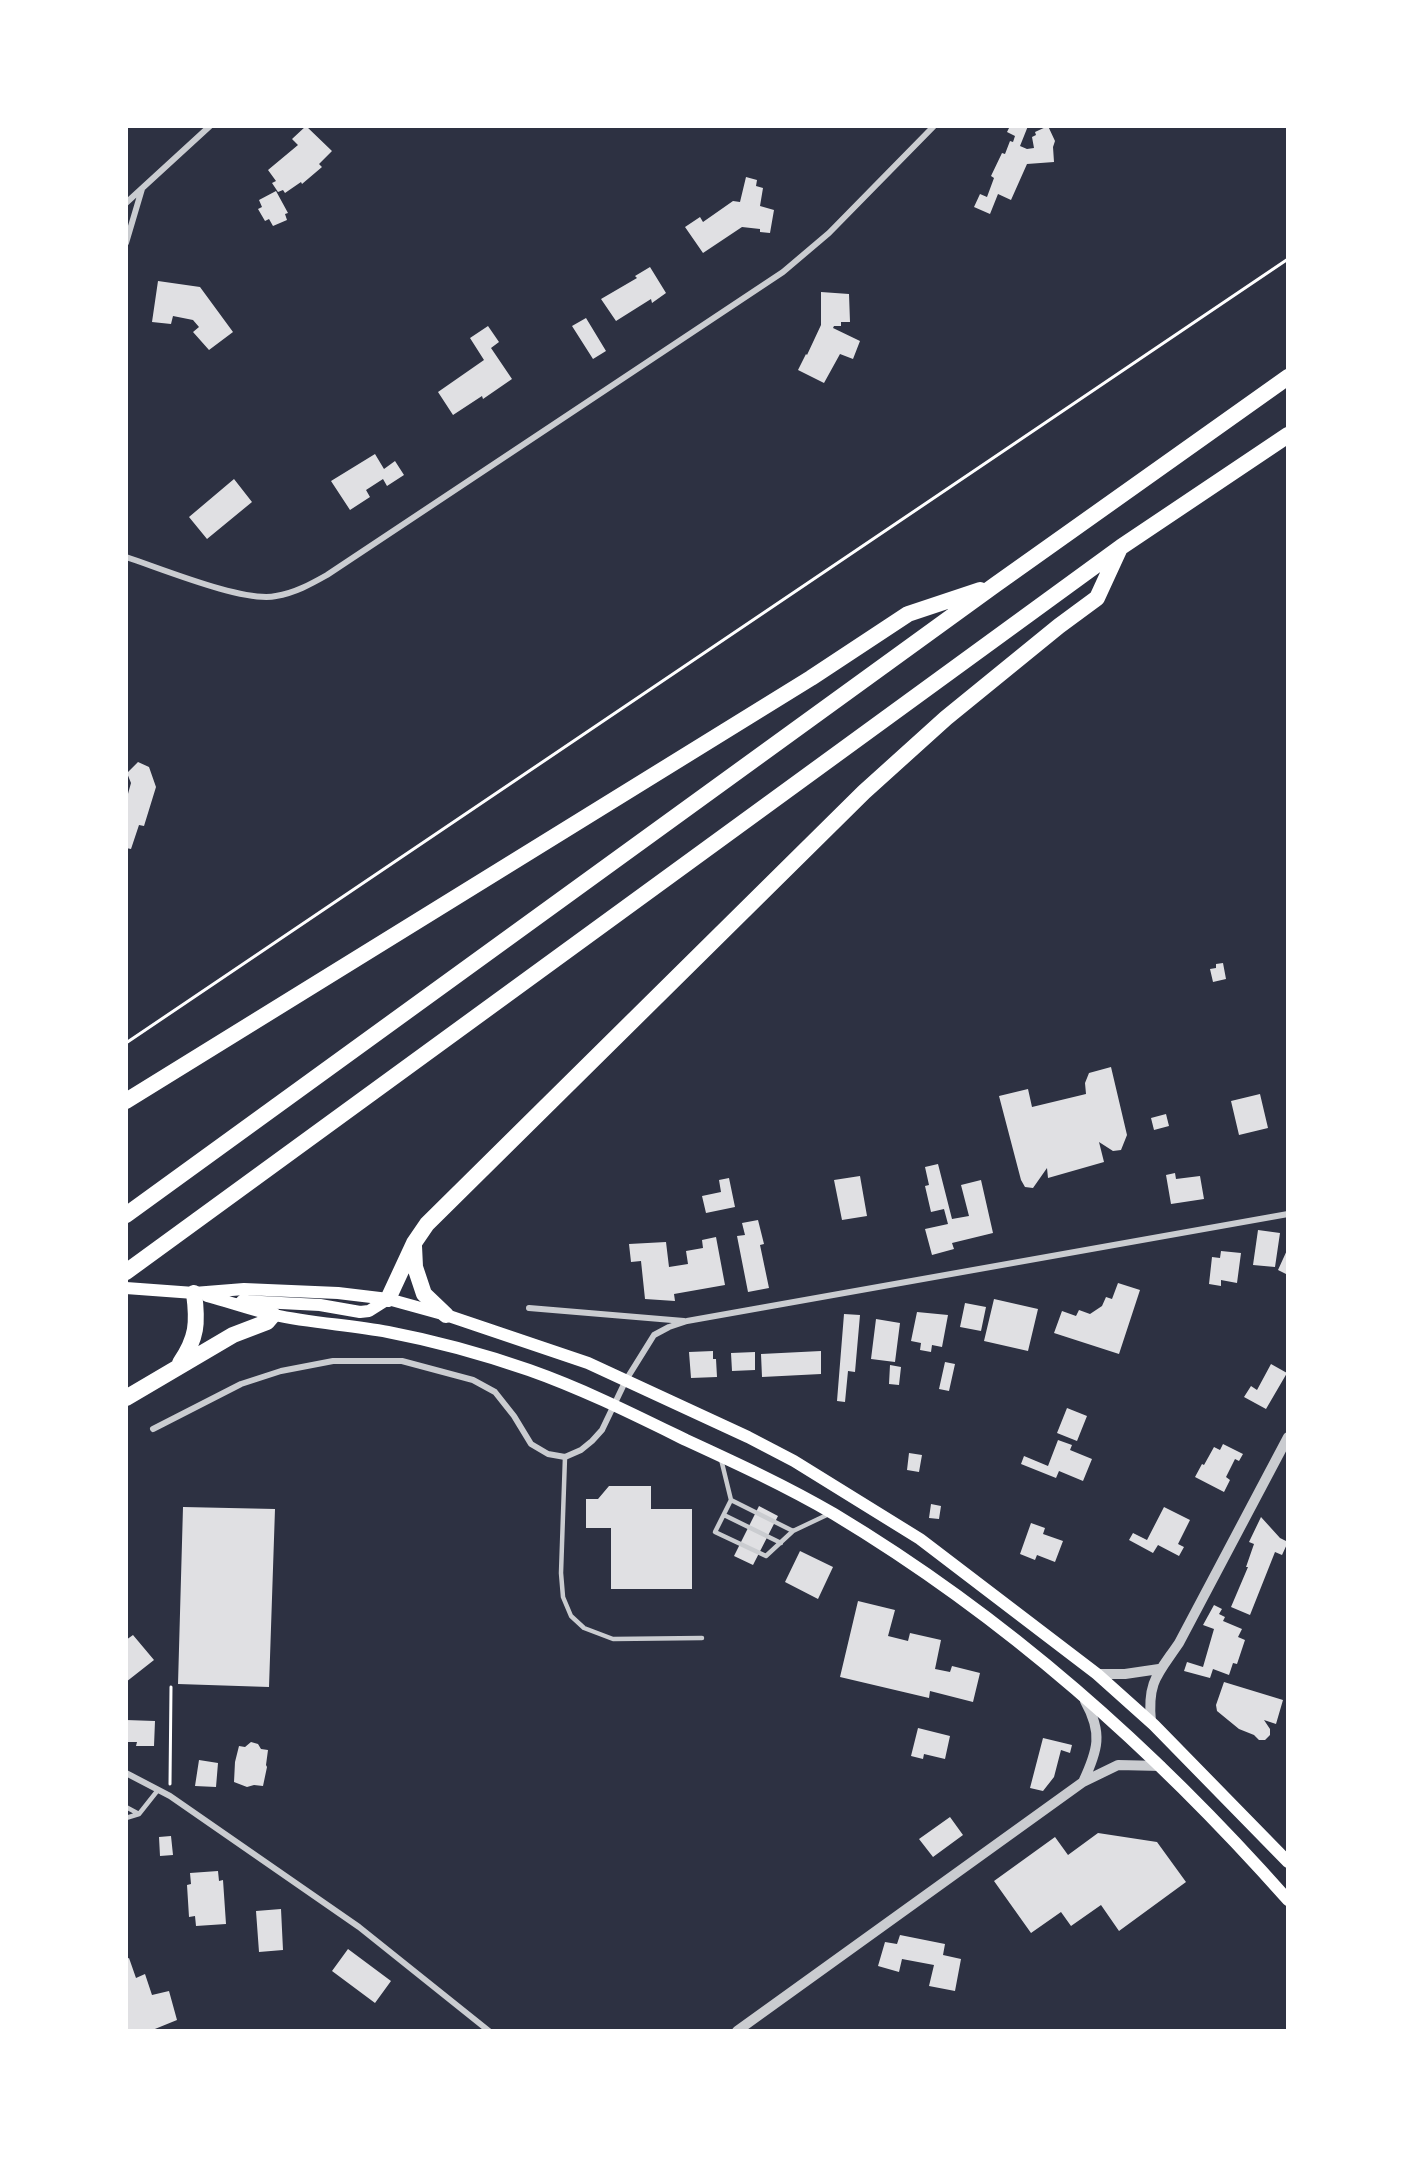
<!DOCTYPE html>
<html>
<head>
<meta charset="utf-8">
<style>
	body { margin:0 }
	#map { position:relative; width:1414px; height:2157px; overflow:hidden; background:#2d3142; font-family:"Noto Serif",serif }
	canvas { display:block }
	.frame { position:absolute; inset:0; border:128px solid #fff; pointer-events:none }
</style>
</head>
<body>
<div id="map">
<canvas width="1414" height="2157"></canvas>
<div class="frame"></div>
</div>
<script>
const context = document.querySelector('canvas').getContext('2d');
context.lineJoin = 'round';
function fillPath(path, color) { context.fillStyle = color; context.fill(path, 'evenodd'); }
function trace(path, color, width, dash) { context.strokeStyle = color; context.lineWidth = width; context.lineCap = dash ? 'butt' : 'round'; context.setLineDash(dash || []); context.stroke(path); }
fillPath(new Path2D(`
	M306 126 332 151 319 164 322 167 302 184 301 182 285 193 283 190 278 192 272 183 276 181 268 170 298 145 292 139Z
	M1010 126H1028L1020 146 1027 149 1034 148 1032 137 1036 135 1035 132 1048 126 1055 141 1053 147 1054 162 1027 164 1011 200 998 194 990 214 974 207 980 194 987 197 994 178 991 176 1002 153 1005 154 1010 141 1013 142 1015 136 1007 132Z
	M746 177 757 180 756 186 763 188 760 206 774 210 770 233 760 232V229L742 227 703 253 685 227 700 217 703 222 733 201 740 202Z
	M276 191 288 213 285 214 287 220 273 226 269 219 265 221 258 209 262 207 259 200Z
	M650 267 666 293 652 303 651 299 616 321 601 299 637 278 635 276Z
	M158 281 200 287 233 332 209 350 193 332 199 327 193 320 173 316 171 324 152 322Z
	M821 292 849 294 850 322H841V326H834L833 328 860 341 853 359 840 354 824 383 798 370 806 354 807 355 821 325Z
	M586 318 606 351 593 359 572 326Z
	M488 326 499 342 491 348 512 379 483 399 482 396 453 415 438 392 484 360 470 338Z
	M375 454 384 469 395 461 404 475 387 486 383 479 366 490 370 497 350 510 331 481Z
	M234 479 252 502 207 539 189 517Z
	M138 762 149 767 156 787 144 826 139 825 131 849 126 848V801L131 783 127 773Z
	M1223 963 1226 979 1213 982 1210 969 1216 968V964Z
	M1111 1067 1127 1135 1121 1150 1113 1151 1099 1142 1104 1162 1048 1178 1047 1168 1033 1188 1025 1187 1021 1180 999 1096 1028 1089 1032 1107 1086 1094 1085 1083 1089 1073Z
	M1260 1094 1268 1128 1239 1135 1231 1101Z
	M1166 1114 1169 1126 1154 1130 1151 1118Z
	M938 1164 952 1219 969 1216 961 1185 981 1180 993 1233 952 1243 954 1249 932 1255 925 1229 948 1224 944 1209 931 1212 925 1186 929 1185 925 1167Z
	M1175 1173 1176 1179 1200 1176 1204 1199 1171 1204 1166 1175Z
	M860 1176 867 1216 842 1220 834 1180Z
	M729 1178 735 1207 706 1213 702 1196 721 1192 719 1180Z
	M758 1220 764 1244 760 1245 769 1288 748 1292 737 1236 745 1235 742 1223Z
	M1258 1230 1280 1233 1275 1267 1253 1265Z
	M716 1237 725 1285 674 1294 675 1301 645 1299 641 1261 631 1262 629 1244 666 1242 669 1267 688 1264 686 1251 703 1248 702 1240Z
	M1288 1248V1275L1278 1270Z
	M1221 1251 1241 1253 1237 1283 1221 1280V1286L1209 1284 1212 1257 1220 1258Z
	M1118 1283 1140 1290 1119 1354 1054 1333 1062 1311 1076 1316 1079 1310 1090 1314 1102 1306 1106 1297 1112 1299Z
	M994 1299 1038 1309 1028 1351 984 1341Z
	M965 1303 986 1307 981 1331 960 1327Z
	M917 1312 948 1315 942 1347 932 1345 931 1352 920 1350 921 1343 911 1341Z
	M844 1314 860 1315 855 1372 848 1371 845 1402 837 1401Z
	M876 1319 900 1323 895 1362 871 1359Z
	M713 1351V1359H716L717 1377 691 1378 689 1352Z
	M821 1351V1374L762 1377 761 1354Z
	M755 1352V1370L732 1371 731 1353Z
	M945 1362 955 1364 949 1391 939 1389Z
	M1271 1364 1287 1373 1266 1409 1244 1397 1251 1386 1257 1390Z
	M890 1365 901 1367 899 1385 889 1384Z
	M1067 1408 1087 1416 1077 1441 1057 1433Z
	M1058 1440 1072 1445 1070 1450 1092 1459 1083 1481 1059 1471 1056 1478 1021 1464 1024 1456 1048 1466Z
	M1223 1444 1243 1454 1239 1461 1235 1459 1226 1477 1230 1480 1224 1492 1195 1477 1202 1464 1204 1465 1214 1447 1220 1450Z
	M909 1453 922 1455 919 1472 907 1470Z
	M609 1486H651V1509H692V1589H611V1528H586V1499H598Z
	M931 1504 941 1506 939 1519 929 1518Z
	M759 1506 778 1516 753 1565 734 1556Z
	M183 1507 275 1509 269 1687 178 1684Z
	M1164 1507 1190 1520 1178 1544 1184 1547 1179 1556 1158 1545 1153 1553 1129 1540 1133 1533 1147 1540Z
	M1261 1517 1280 1538 1288 1542 1282 1555 1275 1552 1250 1615 1231 1607 1248 1567H1246L1254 1544 1249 1542Z
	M1031 1523 1045 1528 1043 1534 1063 1541 1055 1562 1037 1555 1035 1560 1020 1554Z
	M800 1551 833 1567 818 1599 785 1582Z
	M858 1601 895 1610 888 1636 908 1641 910 1633 941 1640 935 1669 950 1672 952 1666 980 1673 973 1702 930 1691 929 1698 840 1677Z
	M1214 1605 1222 1609 1219 1614 1225 1617 1223 1621 1242 1629 1238 1637 1245 1640 1237 1664 1233 1663 1229 1675 1213 1669 1210 1678 1184 1671 1187 1662 1203 1667 1214 1629 1203 1625Z
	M133 1635 154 1660 126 1682V1640Z
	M1224 1682 1283 1700 1276 1724 1264 1720 1270 1729V1735L1265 1740H1259L1254 1735 1239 1729 1217 1711 1216 1705Z
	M126 1720 155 1721 154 1746H136L137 1742H126Z
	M918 1728 950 1736 945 1759 924 1754 923 1759 911 1756Z
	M1043 1738 1072 1745 1070 1753 1061 1750 1054 1777 1043 1791 1030 1788Z
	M251 1742 258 1744 261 1749 268 1750 266 1765 267 1767 263 1786 254 1785 247 1787 234 1782 235 1762 239 1746 245 1747Z
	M199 1760 218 1763 216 1787 195 1786Z
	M950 1817 963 1835 933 1857 919 1839Z
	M1098 1833 1157 1842 1186 1882 1119 1931 1101 1905 1071 1926 1061 1912 1031 1933 994 1881 1055 1837 1068 1855Z
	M171 1836 173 1855 160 1856 159 1837Z
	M218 1871 219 1881 223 1880 226 1924 196 1926 195 1916 189 1917 187 1885 191 1884 190 1873Z
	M281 1909 283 1950 259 1952 256 1911Z
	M900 1935 945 1944 943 1955 961 1959 955 1991 929 1986 934 1965 902 1959 899 1972 878 1966 885 1942 897 1944Z
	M348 1949 391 1981 375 2003 332 1971Z
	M129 1958 136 1978 145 1974 152 1995 169 1991 177 2020 150 2031H126V1959Z`), '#e0e0e3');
trace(new Path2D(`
	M126 1043 1288 259
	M170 1784 171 1687`), '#fff', 3);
trace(new Path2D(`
	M565 1457 561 1573 563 1597 571 1616 584 1628 613 1639 702 1638
	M721 1459 731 1500 793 1531 831 1513
	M731 1500 715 1532 766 1556 793 1531
	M724 1515 781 1543
	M126 1807 139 1814
	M126 1818 139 1814 158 1790`), '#caccd0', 4.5);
trace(new Path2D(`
	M126 203 210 126
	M126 243 142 189
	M126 557C160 568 244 603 276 596 295 593 311 584 327 575L783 272 829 233 934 126
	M529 1308 684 1321
	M153 1429 241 1384 281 1371 333 1361H402L473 1380 495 1392 514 1416 531 1444 548 1454 565 1457 581 1450 592 1441 602 1430 626 1380 654 1335 669 1327 687 1321 1288 1214
	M126 1773 170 1796 359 1927 489 2031`), '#caccd0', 6);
trace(new Path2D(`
	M1097 1674H1125L1159 1669
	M1151 1722C1147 1681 1158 1674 1179 1643L1288 1437
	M1083 1782C1098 1750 1103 1733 1085 1701
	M737 2031 1083 1782 1118 1765 1161 1766`), '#caccd0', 10);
trace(new Path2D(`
	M126 1288 194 1293 244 1289 338 1293 388 1299 446 1315 588 1363 748 1437 794 1461 920 1539 1097 1674 1154 1725 1288 1862
	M207 1296C230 1302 252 1310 274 1315 312 1323 350 1325 388 1332 435 1341 483 1354 529 1370 583 1389 635 1415 686 1440 736 1463 786 1486 834 1514 1007 1618 1154 1749 1288 1900
	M242 1301 320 1305 360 1312 369 1311 388 1299`), '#fff', 12);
trace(new Path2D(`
	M126 1101 811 678 908 614 980 590
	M126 1215 995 585 1288 377
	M414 1246 415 1267 424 1294 446 1315
	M126 1272 1121 547 1288 435
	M388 1299 414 1243 427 1224 864 792 946 718 1059 626 1097 598 1120 548
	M180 1363C197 1338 198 1323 194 1293
	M126 1398 233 1335 267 1322 273 1315`), '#fff', 16);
</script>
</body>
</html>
